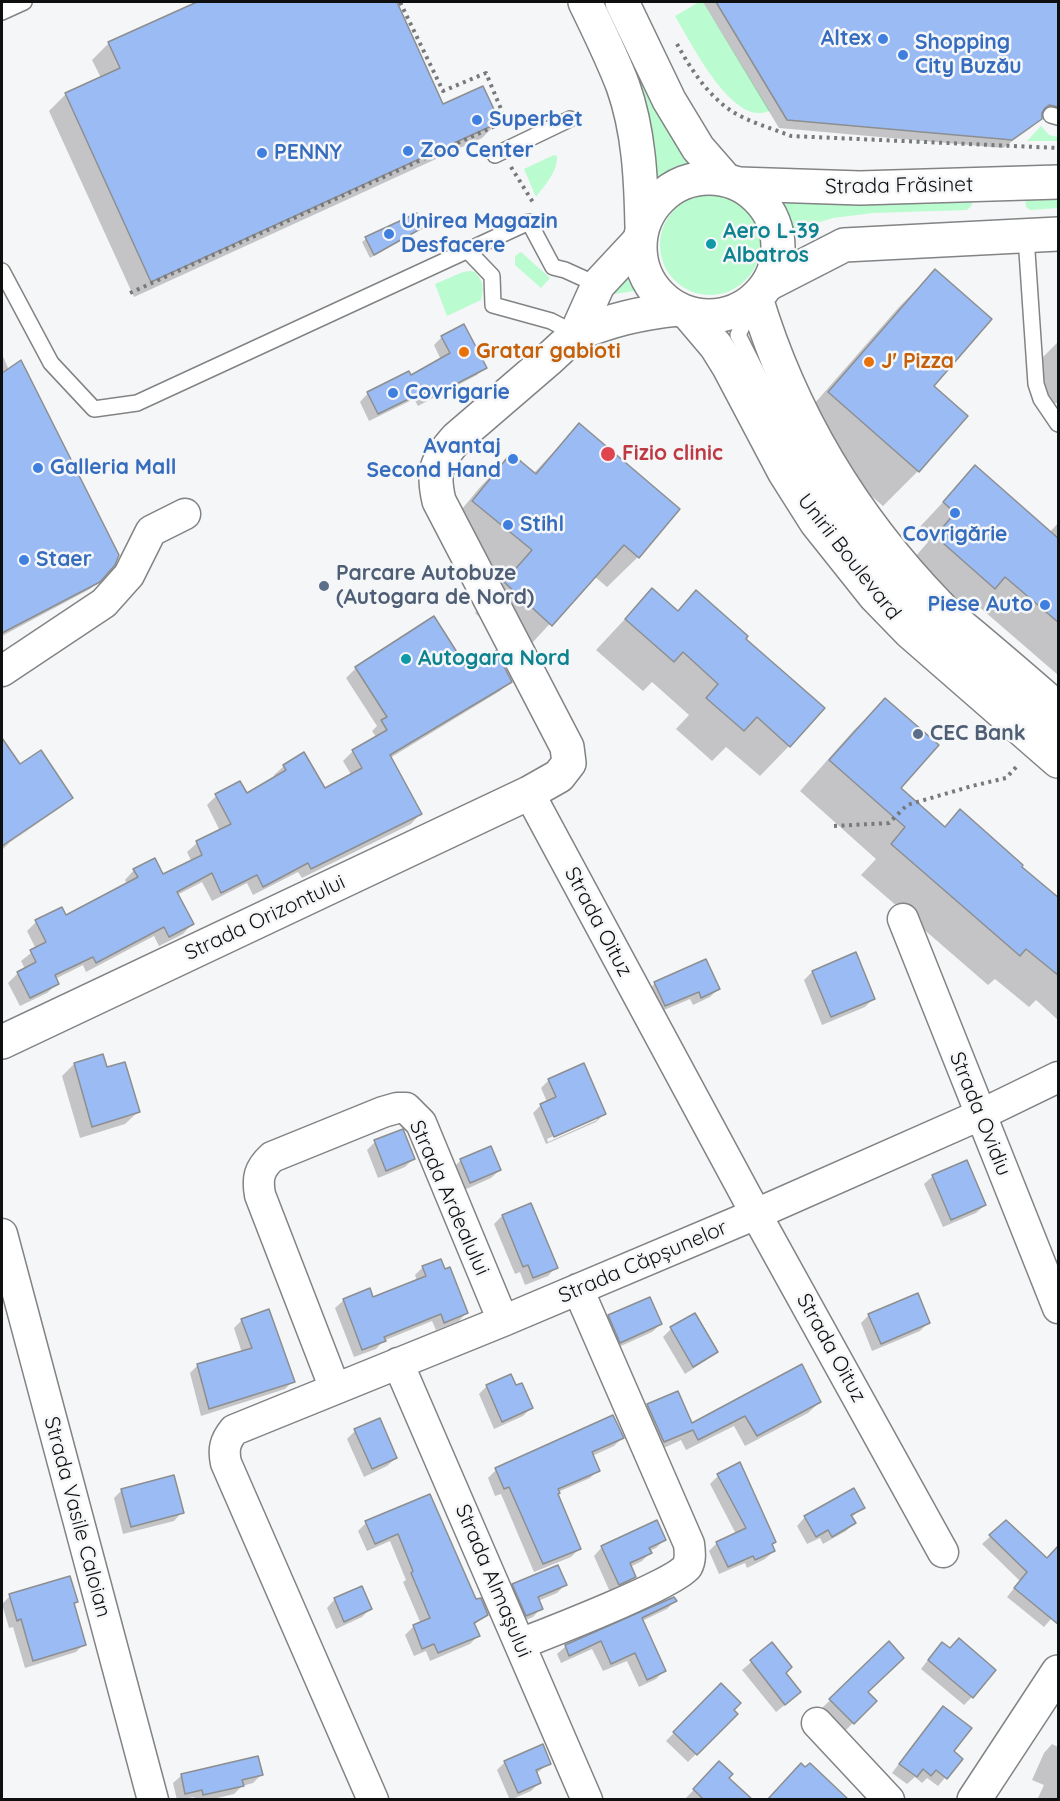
<!DOCTYPE html>
<html>
<head>
<meta charset="utf-8">
<style>
	body { margin:0 }
	#map { position:relative; width:1060px; height:1801px; overflow:hidden; background:#f5f6f8; font-family:Quicksand,sans-serif }
	canvas { display:block }
	.frame { position:absolute; inset:0; border:3px solid #0e0f0f; pointer-events:none }
</style>
</head>
<body>
<div id="map">
<canvas width="1060" height="1801"></canvas>
<div class="frame"></div>
</div>
<script>
const context = document.querySelector('canvas').getContext('2d');
context.lineJoin = 'round';
function fillPath(path, color) { context.fillStyle = color; context.fill(path, 'evenodd'); }
function trace(path, color, width, dash) { context.strokeStyle = color; context.lineWidth = width; context.lineCap = dash ? 'butt' : 'round'; context.setLineDash(dash || []); context.stroke(path); }
function write(font, color, halo, rows, align = 'center') {
  context.font = font + ' Quicksand,sans-serif'; context.lineWidth = 5; context.setLineDash([]); context.textBaseline = 'middle'; context.strokeStyle = halo; context.fillStyle = color; for (const [text, x, y, turn = 0] of rows) {
    context.save(); context.translate(x, y); context.rotate((+turn || 0) * Math.PI / 180); context.textAlign = isNaN(turn) ? turn : align; if (halo) context.strokeText(text, 0, 0); context.fillText(text, 0, 0); context.restore();
  }
}
fillPath(new Path2D(`
	M600 2H607L692 163 676 166 654 181Z
	M699 2H703L770 111C763 113 758 114 751 112 720 101 691 43 675 16Z
	M1041 126 1049 135 1058 137V141H1027Z
	M554 155 557 156C558 171 545 185 536 197L524 169Z
	M1058 193V208L1030 210 1026 207 1025 198Z
	M660 245a50 50 0 1 1 100 0a50 50 0 1 1-100 0Z
	M781 198H972V205L967 210 873 213 833 218 790 231 789 213Z
	M521 252 550 278 541 288 515 265V256Z
	M633 270 636 279 641 287 640 290 608 295Z
	M470 271 475 272C484 282 484 288 481 300L447 316 435 284 463 272Z`), '#bafbd0');
fillPath(new Path2D(`
	M200 2H395L443 106 498 122 482 138 134 297 49 111 66 94 101 78 92 60 109 43Z
	M703 2H1058V108L1050 115 1040 113 1041 118 1032 127 1003 148 779 128Z
	M417 215 423 226 419 230 370 258 362 242 366 239Z
	M935 271 932 386 918 471 883 506 793 428 899 307Z
	M442 337 485 367 477 375 418 406 414 399 369 421 360 402 368 393 410 377 441 360 434 345Z
	M1058 342V403L1042 405 1035 365Z
	M2 354 99 581 90 589 2 636Z
	M579 425 678 510 638 557 607 587 594 576 521 655 475 613 503 582 443 532 481 486 511 456 533 474Z
	M975 468 1049 533 1058 523V675L977 605 966 616 908 565 928 542 916 531Z
	M652 590 677 612 696 592 744 639 790 745 760 776 726 747 712 761 676 729 689 715 652 682 643 691 596 650Z
	M356 668 466 670 510 681 500 691 390 758 420 814 411 824 302 878 298 872 253 895 247 883 212 901 202 882 177 895 192 924 183 934 159 946 154 936 86 972 83 965 55 979 57 984 47 993 20 1006 8 983 18 973 25 969 21 961 36 949 27 931 36 922 65 917 127 884 125 880 134 870 163 876 192 862 187 852 197 843 220 831 207 805 216 796H246L276 778 274 775 284 766 325 790 352 776 343 761 353 751 377 738 372 731 377 726 346 678Z
	M885 700 899 788 944 828 960 811 1019 867 1058 900V1020L1036 1000 1029 1007 995 979 988 985 861 875 876 859 800 791 854 730Z
	M2 740 19 766 72 798 63 806 9 843 2 850Z
	M855 954 873 999 865 1007 822 1025 804 980 812 972Z
	M655 983 718 989 710 997 693 1005 690 999 657 1013 647 992Z
	M74 1064 106 1068 138 1112 125 1124 80 1138 62 1076Z
	M549 1080 604 1114 596 1122 546 1144 533 1113 541 1105 547 1102 541 1088ZM597 1117V1120L548 1142 547 1139Z
	M375 1142 413 1159 405 1167 378 1178 367 1150Z
	M461 1160 500 1170 491 1178 462 1191 453 1168Z
	M933 1176 985 1205 976 1213 943 1227 924 1184Z
	M502 1216 556 1267 548 1276 525 1285 520 1272 515 1274 494 1224Z
	M423 1267 467 1312 459 1321 436 1330 432 1321 383 1341 376 1349 354 1357 335 1308 344 1300 372 1299 417 1281 415 1275Z
	M695 1315 717 1351 708 1359 685 1374 663 1337 671 1329Z
	M869 1315 928 1323 920 1331 872 1351 861 1323Z
	M609 1316 661 1324 652 1332 612 1350 601 1325Z
	M242 1320 293 1381 285 1389 201 1416 190 1373 198 1365 242 1353 234 1328Z
	M487 1386 515 1387 531 1408 523 1416 494 1429 479 1394Z
	M820 1402 808 1413 745 1446 734 1426 686 1450 681 1440 653 1453 636 1417 648 1405 691 1425Z
	M355 1431 396 1458 387 1466 364 1477 347 1439Z
	M622 1438 614 1446 592 1456 598 1470 590 1478 558 1492 556 1495 579 1549 571 1557 534 1572 501 1494 495 1496 488 1478 496 1470Z
	M718 1476 774 1551 765 1559 747 1568 745 1563 719 1574 709 1551 717 1543 736 1534 710 1484Z
	M122 1490 182 1512 174 1521 123 1534 114 1498Z
	M853 1490 863 1507 851 1518 854 1523 846 1531 823 1544 820 1538 807 1544 797 1526 805 1517Z
	M429 1496 476 1600 486 1615 474 1625 478 1636 470 1644 430 1661 426 1651 414 1656 405 1635 413 1627 421 1624 403 1582 406 1580 390 1541 367 1551 358 1531 366 1523Z
	M1006 1522 1046 1559 1058 1545V1611L1044 1627 1007 1597 1020 1581 982 1544Z
	M664 1540 656 1548 649 1551 650 1553 642 1561 630 1567 634 1577 626 1585 610 1592 594 1556 602 1547Z
	M513 1585H565L557 1593 538 1601 541 1608 533 1617 518 1623 505 1594Z
	M10 1596 77 1602 73 1606 84 1644 76 1652 25 1668 13 1627 9 1628 2 1604Z
	M335 1599 370 1609 362 1617 336 1629 327 1608Z
	M675 1601 667 1609 642 1621 664 1671 656 1679 639 1687 627 1661 603 1671 592 1649 561 1663 557 1654 566 1646Z
	M772 1644 784 1673 791 1700 776 1712 742 1670Z
	M889 1644 866 1693 875 1701 845 1731 822 1708Z
	M949 1650 972 1697 964 1705 921 1669 934 1652Z
	M721 1685 732 1710 736 1714 688 1762 666 1741Z
	M935 1716 951 1752 961 1759 938 1786 927 1778 922 1783 915 1777 907 1784 892 1773Z
	M1052 1744 1058 1747V1800H1041L1038 1798 1044 1785 1032 1780 1044 1753Z
	M505 1762 549 1763 536 1774 539 1783 531 1791 510 1800 497 1770Z
	M719 1763 727 1779 722 1800H688L686 1798Z
	M182 1775H261L253 1783 242 1786 234 1794 209 1800H195L194 1797 177 1800 173 1783Z`), '#0003');
const building = new Path2D(`
	M197 2H397L443 104 483 86 500 122 151 282 65 93 120 68 108 42Z
	M716 2H1059V107L1049 105 1045 108 1042 113V119L1012 140 787 120Z
	M417 213 424 227 374 255 365 237Z
	M935 269 992 319 934 386 968 416 919 472 828 392Z
	M464 324 487 368 427 399 423 392 378 414 367 392 409 371 411 375 450 353 441 336Z
	M21 360 119 555 115 565 100 582 2 633V373Z
	M579 423 680 509 639 558 624 545 552 626 504 582 532 550 472 501 511 453 536 474Z
	M975 465 1059 539V623L1005 577 995 589 935 536 955 513 943 502Z
	M652 588 678 611 696 590 748 636 746 639 825 708 790 747 757 717 744 731 706 698 718 684 683 652 674 662 625 619Z
	M434 616 467 668 496 651 512 682 390 755 422 814 311 869 308 863 263 887 257 875 221 893 212 873 177 892 194 924 169 937 164 927 96 963 93 957 55 975 59 984 30 998 17 972 36 962 30 950 46 942 35 920 62 907 66 915 138 877 133 869 155 858 163 874 202 855 196 841 231 824 215 794 240 781 247 793 286 770 283 765 304 752 325 788 362 768 352 750 387 730 381 720 387 717 355 667Z
	M885 698 939 745 901 788 945 827 960 809 1023 865 1022 867 1059 898V976L1026 949 1020 956 891 844 905 827 829 760Z
	M2 738 20 764 41 750 73 798 2 846Z
	M856 952 875 999 831 1017 812 971Z
	M706 959 720 989 701 998 699 992 665 1006 654 982Z
	M103 1054 107 1067 125 1062 140 1112 92 1127 74 1063Z
	M584 1063 606 1114 554 1137 540 1104 556 1097 548 1079Z
	M403 1129 415 1159 386 1171 374 1140Z
	M491 1146 501 1170 470 1183 460 1159Z
	M967 1160 986 1205 951 1220 932 1175Z
	M531 1203 558 1268 533 1278 528 1265 523 1267 502 1215Z
	M441 1259 445 1269 450 1267 468 1313 444 1323 441 1314 384 1337 386 1341 362 1350 343 1299 370 1288 373 1297 426 1276 422 1266Z
	M918 1293 930 1323 881 1344 868 1314Z
	M650 1297 662 1324 620 1343 608 1315Z
	M269 1309 295 1382 209 1409 197 1364 252 1348 241 1319Z
	M695 1313 718 1352 693 1367 670 1327Z
	M802 1364 821 1402 757 1436 745 1416 698 1440 693 1430 664 1442 647 1404 678 1391 692 1423Z
	M511 1374 516 1385 522 1383 533 1408 502 1422 486 1385Z
	M613 1415 624 1438 592 1452 600 1471 558 1489 560 1493 558 1494 581 1549 543 1564 509 1487 504 1489 495 1468Z
	M380 1418 397 1458 372 1469 354 1429Z
	M740 1462 776 1542 772 1544 775 1551 755 1560 753 1556 728 1567 716 1542 746 1528 717 1474Z
	M174 1475 184 1513 131 1527 121 1489Z
	M854 1488 865 1508 851 1515 856 1523 832 1537 828 1530 816 1537 804 1516Z
	M430 1494 476 1599 481 1598 488 1615 474 1623 480 1636 438 1653 434 1644 422 1649 413 1625 430 1618 411 1573 413 1571 398 1534 375 1544 365 1521Z
	M657 1520 666 1540 649 1548 652 1553 630 1563 636 1577 619 1585 601 1546Z
	M1006 1520 1047 1558 1059 1545V1625L1014 1588 1027 1572 989 1535Z
	M558 1565 567 1585 538 1597 543 1609 526 1616 512 1584Z
	M70 1576 78 1602 74 1603 86 1645 33 1661 21 1619 17 1621 9 1594Z
	M362 1586 372 1609 344 1622 334 1598Z
	M674 1597 677 1601 642 1618 666 1671 647 1680 635 1653 611 1664 601 1641 569 1656 565 1645Z
	M959 1638 996 1670 973 1698 928 1660 942 1642 950 1648Z
	M889 1641 904 1658 868 1692 877 1701 854 1724 829 1699Z
	M772 1642 792 1667 786 1673 801 1692 785 1705 750 1660Z
	M721 1683 741 1703 734 1710 738 1714 697 1755 673 1732Z
	M943 1706 972 1728 954 1751 963 1759 947 1779 936 1770 931 1776 923 1769 917 1777 899 1764Z
	M543 1744 551 1764 536 1770 541 1783 518 1793 504 1761Z
	M258 1756 263 1775 242 1780 244 1786 203 1795 202 1790 185 1794 181 1774Z
	M719 1761 733 1774 729 1778 753 1800H704L693 1789Z
	M801 1763 805 1767 810 1763 849 1800H767Z`);
fillPath(building, '#9abbf4');
trace(building, '#8d8e8f', 1.5);
const service = new Path2D(`
	M2 12 24 2
	M1051 115 1058 117
	M495 155 570 119
	M1026 237 1036 384 1041 399 1058 424
	M467 250 492 276 493 305 551 321 576 334
	M2 271 51 363 94 409 137 403 529 222 553 267 565 270 598 285
	M754 301 738 335 800 458 836 513 889 583 925 620 1058 736`);
const minor = new Path2D(`
	M2 671 104 603 129 575 151 531 185 514
	M529 793 756 1214 943 1552
	M903 919 1058 1308
	M2 1234 153 1800
	M398 1363 587 1800
	M335 1389 260 1195C257 1178 259 1169 272 1157L383 1112 397 1108H406L421 1123 503 1321
	M520 1644C546 1634 678 1583 687 1567 691 1560 690 1552 689 1544L578 1289
	M817 1723 889 1800
	M373 1800 226 1463C223 1449 225 1441 234 1430L503 1321 756 1214 980 1115 1058 1077`);
const tertiary = new Path2D(`
	M576 334C612 320 639 313 678 309
	M2 1042 529 793 559 776 569 763 567 747 439 501C432 471 436 461 457 438L550 358 576 334 598 285 639 241
	M974 1800 1058 1672`);
const secondary = new Path2D(`
	M739 184 860 188 1058 182
	M768 284 844 245 1058 234`);
const primary = new Path2D(`
	M585 2C598 29 612 57 623 86 639 131 641 179 642 227
	M622 2 669 100 698 148 725 179
	M640 247a69 69 0 1 1 138 0a69 69 0 1 1-138 0Z
	M756 298C791 414 854 518 938 605 950 618 965 629 979 641 1005 663 1032 686 1058 709
	M688 313 716 346 729 367 785 473 816 522 875 596 910 632 1058 761`);
trace(service, '#828384', 18);
trace(minor, '#828384', 33);
trace(tertiary, '#828384', 36);
trace(secondary, '#828384', 36);
trace(primary, '#828384', 36);
trace(new Path2D(`
	M677 44C690 68 707 94 730 110 748 122 771 128 791 136L1058 148
	M511 167 534 204
	M130 293 506 121 486 73 443 91 400 2
	M834 826 889 823 907 805 972 786 1006 778 1019 764`), '#78797a', 4, [3, 4.5]);
trace(service, '#fff', 15);
trace(minor, '#fff', 30);
trace(tertiary, '#fff', 33);
trace(secondary, '#fff', 33);
trace(primary, '#fff', 33);
for (const [x, y, r, color] of [
	[883,39,6,"#3f7fe0"],
	[903,55,6,"#3f7fe0"],
	[477,120,6,"#3f7fe0"],
	[408,151,6,"#3f7fe0"],
	[262,153,6,"#3f7fe0"],
	[389,234,6,"#3f7fe0"],
	[711,244,6,"#0f9aa8"],
	[464,352,6,"#e8710a"],
	[869,362,6,"#e8710a"],
	[393,393,6,"#3f7fe0"],
	[608,454,8,"#e0444e"],
	[513,459,6,"#3f7fe0"],
	[38,468,6,"#3f7fe0"],
	[955,513,6,"#3f7fe0"],
	[508,525,6,"#3f7fe0"],
	[24,560,6,"#3f7fe0"],
	[324,586,6,"#5c6f8a"],
	[1045,605,6,"#3f7fe0"],
	[406,659,6,"#0f9aa8"],
	[918,734,6,"#5c6f8a"]
]) { const dot = new Path2D(); dot.arc(x, y, r, 0, 2 * Math.PI); context.fillStyle = color; context.fill(dot); trace(dot, '#f5f6f8', 2); }
write('bold 21px', '#366cbe', '#f5f6f8', [
	["Altex",871,39,"right"],
	["Shopping",915,43],
	["City Buzău",915,67],
	["Superbet",489,120],
	["Zoo Center",420,151],
	["PENNY",274,153],
	["Unirea Magazin",401,222],
	["Desfacere",401,246],
	["Covrigarie",405,393],
	["Avantaj",501,447,"right"],
	["Second Hand",501,471,"right"],
	["Galleria Mall",50,468],
	["Stihl",520,525],
	["Covrigărie",955,535,"center"],
	["Staer",36,560],
	["Piese Auto",1033,605,"right"]
], 'left');
write('21px', '#0e0f0f', '#f5f6f8', [
	["Strada Frăsinet",899,186,-1],
	["Unirii Boulevard",849,557,52],
	["Strada Orizontului",265,918,-25],
	["Strada Oituz",598,922,62],
	["Strada Ovidiu",980,1114,68],
	["Strada Ardealului",449,1198,66],
	["Strada Căpșunelor",643,1262,-23],
	["Strada Oituz",831,1348,61],
	["Strada Vasile Caloian",77,1517,75],
	["Strada Almașului",493,1581,67]
]);
write('bold 21px', '#0d838f', '#f5f6f8', [
	["Aero L-39",723,232],
	["Albatros",723,256],
	["Autogara Nord",418,659]
], 'left');
write('bold 21px', '#c56008', '#f5f6f8', [
	["Gratar gabioti",476,352],
	["J' Pizza",881,362]
], 'left');
write('bold 21px', '#be3a42', '#f5f6f8', [
	["Fizio clinic",622,454]
], 'left');
write('bold 21px', '#4e5e75', '#f5f6f8', [
	["Parcare Autobuze",336,574],
	["(Autogara de Nord)",336,598],
	["CEC Bank",930,734]
], 'left');
</script>
</body>
</html>
